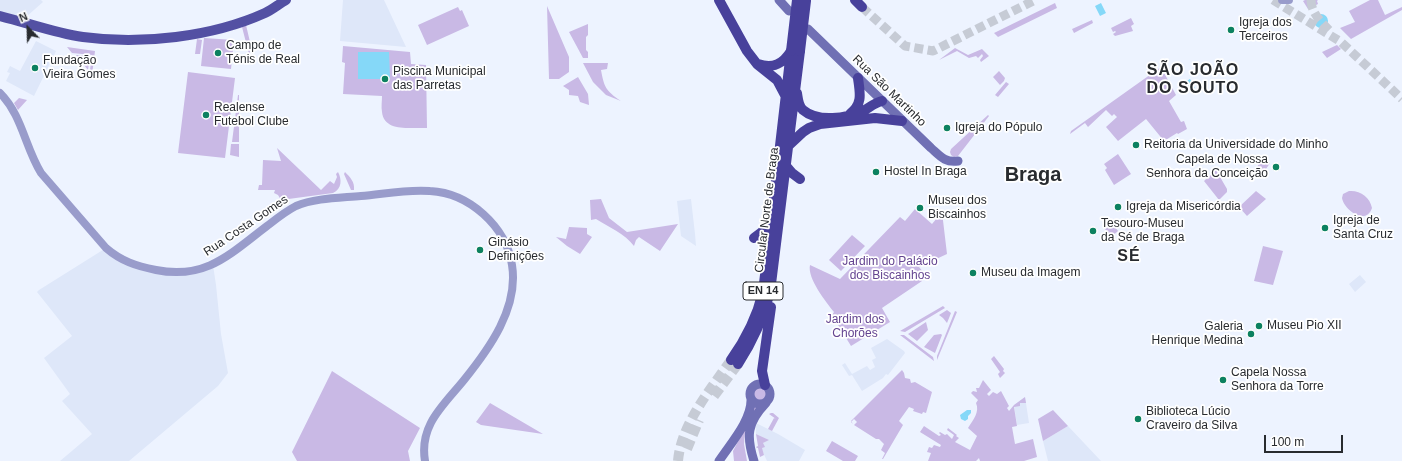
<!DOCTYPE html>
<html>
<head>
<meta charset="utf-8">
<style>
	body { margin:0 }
	#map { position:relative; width:1402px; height:461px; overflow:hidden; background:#edf3ff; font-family:Arial,sans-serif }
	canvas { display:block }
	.north { position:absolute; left:8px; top:8px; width:40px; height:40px; -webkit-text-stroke:3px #fff; paint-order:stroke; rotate:337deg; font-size:11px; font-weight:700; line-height:16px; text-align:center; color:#282b2f }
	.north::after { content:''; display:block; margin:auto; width:14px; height:18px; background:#282b2f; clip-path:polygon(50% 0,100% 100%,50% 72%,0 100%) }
	.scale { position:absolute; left:1264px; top:435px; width:79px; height:18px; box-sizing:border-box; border:2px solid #282b2f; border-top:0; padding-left:5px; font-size:12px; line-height:14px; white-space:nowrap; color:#282b2f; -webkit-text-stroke:3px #fff; paint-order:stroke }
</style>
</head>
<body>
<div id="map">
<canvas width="1402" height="461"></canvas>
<div class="north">N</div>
<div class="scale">100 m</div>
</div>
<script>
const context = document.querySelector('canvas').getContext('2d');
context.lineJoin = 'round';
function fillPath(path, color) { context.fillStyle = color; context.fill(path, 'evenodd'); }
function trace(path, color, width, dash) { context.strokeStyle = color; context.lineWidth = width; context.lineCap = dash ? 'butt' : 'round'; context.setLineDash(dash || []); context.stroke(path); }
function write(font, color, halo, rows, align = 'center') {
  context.font = font + ' Arial,sans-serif'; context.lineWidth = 3.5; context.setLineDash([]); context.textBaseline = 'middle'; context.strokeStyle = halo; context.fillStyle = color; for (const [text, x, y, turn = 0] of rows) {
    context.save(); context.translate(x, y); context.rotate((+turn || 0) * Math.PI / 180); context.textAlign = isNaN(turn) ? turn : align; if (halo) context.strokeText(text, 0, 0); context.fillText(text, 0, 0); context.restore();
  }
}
fillPath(new Path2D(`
	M0 0H41L43 2 26 17 13 15 0 11Z
	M343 0H384L406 47 340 41Z
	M36 41 56 51 34 96 6 81 10 73 7 72 10 66 20 71Z
	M691 199 695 234 696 246 681 236 677 201Z
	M106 248 116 256 167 272 213 265 216 285 221 334 228 373 218 386 129 461H60L92 434 62 401 70 394 44 358 72 336 37 292 39 290Z
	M1360 275 1366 282 1355 292 1349 284Z
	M887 339 904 351 905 353 888 375 886 374 883 378 862 391 852 375 849 376 842 365 845 363 852 374 867 366 870 370 875 367 872 360 876 358 871 348Z
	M1025 397 1029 423 1017 425 1014 405Z
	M756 423 778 434 805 450 799 461H767L761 448 763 443 768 440 756 434Z
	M1068 426 1101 461H1048L1043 441Z`), '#dee7f9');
fillPath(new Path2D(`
	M1305 0H1318L1317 1 1318 4 1308 9 1303 1Z
	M1370 0H1378L1385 15 1402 7V10L1351 39 1340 28 1355 22 1349 11Z
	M1055 3 1057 8 998 37 994 33Z
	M547 6 569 57V72L559 79H549Z
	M458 7 460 11 462 10 469 26 427 45 418 25Z
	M1131 18 1134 24 1131 26 1133 31 1115 36 1113 34 1116 32 1115 31 1113 32 1111 28Z
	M1092 20 1093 23 1074 33 1072 29Z
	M588 24V35L586 37V50L588 52V58H583L569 32Z
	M246 25 250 42V58L242 27Z
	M204 38 234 40 231 69 201 66Z
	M197 39 202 40 200 54H195Z
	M1337 45 1341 49 1327 58 1322 52Z
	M343 46 410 52 411 64 426 65 427 128C413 127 384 133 382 112 381 107 382 101 382 96L343 94 345 63 342 62Z
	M67 47 95 51 92 75 90 70 92 55 72 53Z
	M955 48 968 55 982 49 989 56 981 62 980 60 983 56 982 54 978 58 976 56 969 58 957 51 939 60Z
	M76 55 90 56 88 70Z
	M583 63H608L607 69 601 70C604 87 606 91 621 101L606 95 593 82Z
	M1161 67 1176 95 1169 101 1181 122 1184 121 1187 129 1178 134 1177 133 1164 141 1146 119 1118 141 1106 127 1117 117 1114 114 1112 116 1106 110 1088 127 1085 123 1070 134 1071 131Z
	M999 71 1005 78 1004 81 1000 85 993 77Z
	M188 72 235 78 225 158 178 153Z
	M578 77 588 94 589 105 580 102 578 96 569 95V90L563 86Z
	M1006 82 1009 84 998 97 995 95Z
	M238 95H239V142H232Z
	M19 98 27 100 18 110 14 103Z
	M988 115 989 116 958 156 954 157 951 155 950 152 951 149Z
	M231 144H239V157L230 155Z
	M277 148 321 190 330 181 334 184 337 177 336 174 338 172C342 179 342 189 333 193L281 200 278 195 274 193 275 190H258L259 185H262L263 160 281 161Z
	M1118 154 1131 174 1114 185 1105 170 1107 168 1104 164Z
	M1261 158 1270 163 1264 172 1257 168Z
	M1216 170 1227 189V192L1219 200 1204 181Z
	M345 172C350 177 355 182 354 190H351L344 174Z
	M1256 191 1266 199 1247 216 1239 207Z
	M1349 191C1360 190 1370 197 1372 208 1366 226 1344 210 1342 198L1343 194Z
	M601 199 609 218 627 232 678 224 660 251 639 237 636 240 634 246C625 234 609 227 596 219L591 220 590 200Z
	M915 209 932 224 942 212 947 254 919 267 924 273 922 281 882 308 890 322 851 346 832 315 834 312C826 302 807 278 810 265L840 279 900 217 905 221Z
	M1112 223 1118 231 1111 237 1105 229Z
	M569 227 587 228V234L592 237 580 254 567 246 556 237 566 239Z
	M852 235 865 246 841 271 829 260Z
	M1263 246 1283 251 1273 285 1254 281Z
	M943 306 945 308 905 332 900 331Z
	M947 310 951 313 947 323 943 318 939 315Z
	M955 311 957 312 937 360V356Z
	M926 322 928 330 917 341 908 334Z
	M941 334 942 335 935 353 924 347 934 335Z
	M900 335H904L933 357 934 361Z
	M994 356 1004 369 1003 371 1005 373 1000 378 998 374 1000 372 991 359Z
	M902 370 904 373 905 378 910 379 911 383 915 382 932 392 926 413 923 412 922 414 913 411 914 409 909 407 899 421 903 425 883 459H882L885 453 881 450 884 444 879 439H876L854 425 857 422 854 419 851 422 853 424 851 421Z
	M332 371 420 428 408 451 410 461H297L292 452Z
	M983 380 991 390 987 394 989 396 993 392 997 394 1001 391 1009 406 1007 408 1009 411 1014 405 1025 397 1026 403H1020V406L1014 407 1017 426 1012 427 1015 444 1033 439 1037 457 1024 461H980L979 458 976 461H928L931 453 927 452 929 447 932 448 934 445 940 447 941 445 920 432 924 426 939 436 941 435 939 433 940 432 945 435 947 434 952 439 954 435 947 430 948 428 957 435 956 436 959 438 955 442 970 450 977 436 968 428C973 420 980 412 976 403L978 400 971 393 973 391 977 392 976 388H979Z
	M752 395a8 8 0 1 1 16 0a8 8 0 1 1-16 0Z
	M490 403 543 434 481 425 476 422Z
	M754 405 757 407 745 433 744 444 747 461H734L733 451 749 421Z
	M1053 410 1068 426 1043 441 1038 419Z
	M771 413H773L779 418 772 431 768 429 774 418 776 419 769 414Z
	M756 434 769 440 763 443 765 447 762 448 764 455 760 457 758 448H757L756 447 758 446Z
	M832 441 858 456 855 461H843L826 451Z`), '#c9b9e5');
fillPath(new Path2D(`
	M1101 3 1106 13 1100 16 1095 6Z
	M1314 21a7 7 0 1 1 14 0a7 7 0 1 1-14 0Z
	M358 52H389L390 79H358Z
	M1190 79 1195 88 1186 93 1181 84Z
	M967 410H971V413L968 416V419L965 421 961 419 960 415Z`), '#85d8f8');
trace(new Path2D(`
	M1273 0 1341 42 1402 99
	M1311 0C1311 13 1322 23 1331 32
	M862 7 905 46 933 51 1035 0`), '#c6cbd5', 9, [9, 4.5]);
trace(new Path2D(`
	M714 396 738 364
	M687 449 699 420
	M678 461C681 424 711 389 731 360`), '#c6cbd5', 10, [10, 5]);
trace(new Path2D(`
	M1282 0H1289
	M0 93C22 115 25 147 41 173L106 248C121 261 136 266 156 270 206 280 230 254 267 226 276 219 286 211 296 206 315 198 340 198 361 196 384 194 407 189 430 191 469 193 506 226 512 265 519 308 489 349 464 380 443 406 419 425 425 461`), '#999ccb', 8);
trace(new Path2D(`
	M779 0 789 11
	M808 29 931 148C940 156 945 163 958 161
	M750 394a10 10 0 1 1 20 0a10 10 0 1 1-20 0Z
	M719 461C730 444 752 420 751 399
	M754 461C746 436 747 423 766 403`), '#7070b4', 9);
trace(new Path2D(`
	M0 16C28 23 55 33 83 37 141 45 212 37 265 13 272 10 279 4 286 0`), '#5350a3', 10);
trace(new Path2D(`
	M719 0 747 51 757 64 777 80 786 97
	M855 0 862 7
	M758 64C773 69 783 64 791 51
	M797 93C798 99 798 106 803 110 818 123 847 118 863 111 869 108 874 103 882 101
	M850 114C863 104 860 93 858 78
	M788 146 803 132 809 128 820 124 875 118 902 121
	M786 166 792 173 800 179
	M754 238 762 232 770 219
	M731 360C746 339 757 317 763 292L791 51
	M738 364C753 341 763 319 770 292L800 51
	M765 385 762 371 771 307`), '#48419b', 10);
trace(new Path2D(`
	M791 51 797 0
	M800 51 806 1`), '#48419b', 10);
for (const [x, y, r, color] of [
	[1231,30,4,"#0c8160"],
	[218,53,4,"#0c8160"],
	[35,68,4,"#0c8160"],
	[385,79,4,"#0c8160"],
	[206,115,4,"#0c8160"],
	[947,128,4,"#0c8160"],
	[1136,145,4,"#0c8160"],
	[1276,167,4,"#0c8160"],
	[876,172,4,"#0c8160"],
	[1118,207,4,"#0c8160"],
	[920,208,4,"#0c8160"],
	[1325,228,4,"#0c8160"],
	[1093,231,4,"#0c8160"],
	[480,250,4,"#0c8160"],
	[973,273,4,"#0c8160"],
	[1259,326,4,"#0c8160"],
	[1251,334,4,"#0c8160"],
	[1223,380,4,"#0c8160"],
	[1138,419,4,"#0c8160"]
]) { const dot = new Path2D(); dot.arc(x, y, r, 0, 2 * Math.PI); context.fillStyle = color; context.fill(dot); trace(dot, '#fff', 1.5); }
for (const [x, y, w] of [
	[763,291,40]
]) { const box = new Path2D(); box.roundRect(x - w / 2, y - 9, w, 18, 3); context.fillStyle = '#fff'; context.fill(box); trace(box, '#282b2f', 1); }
write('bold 11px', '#282b2f', null, [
	["EN 14",763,291]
]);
write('12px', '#282b2f', '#fff', [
	["Igreja dos",1239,23],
	["Terceiros",1239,37],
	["Campo de",226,46],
	["Ténis de Real",226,60],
	["Fundação",43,61],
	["Vieira Gomes",43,75],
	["Piscina Municipal",393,72],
	["das Parretas",393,86],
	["Realense",214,108],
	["Futebol Clube",214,122],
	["Igreja do Pópulo",955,128],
	["Reitoria da Universidade do Minho",1144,145],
	["Capela de Nossa",1268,160,"right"],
	["Senhora da Conceição",1268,174,"right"],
	["Hostel In Braga",884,172],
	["Museu dos",928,201],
	["Biscainhos",928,215],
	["Igreja da Misericórdia",1126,207],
	["Igreja de",1333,221],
	["Santa Cruz",1333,235],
	["Tesouro-Museu",1101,224],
	["da Sé de Braga",1101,238],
	["Ginásio",488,243],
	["Definições",488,257],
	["Museu da Imagem",981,273],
	["Museu Pio XII",1267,326],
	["Galeria",1243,327,"right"],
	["Henrique Medina",1243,341,"right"],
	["Capela Nossa",1231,373],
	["Senhora da Torre",1231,387],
	["Biblioteca Lúcio",1146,412],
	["Craveiro da Silva",1146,426]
], 'left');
write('12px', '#282b2f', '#fff', [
	["Rua São Martinho",889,91,44],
	["Circular Norte de Braga",767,210,-83],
	["Rua Costa Gomes",246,226,-34]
]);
write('12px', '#644490', '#fff', [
	["Jardim do Palácio",890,262],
	["dos Biscainhos",890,276],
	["Jardim dos",855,320],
	["Chorões",855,334]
]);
context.letterSpacing = '1px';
write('bold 16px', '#282b2f', '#fff', [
	["SÃO JOÃO",1193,71],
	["DO SOUTO",1193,89],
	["SÉ",1129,257]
]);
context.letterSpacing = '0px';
write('bold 20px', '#282b2f', '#fff', [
	["Braga",1033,175]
]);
</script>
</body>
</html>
